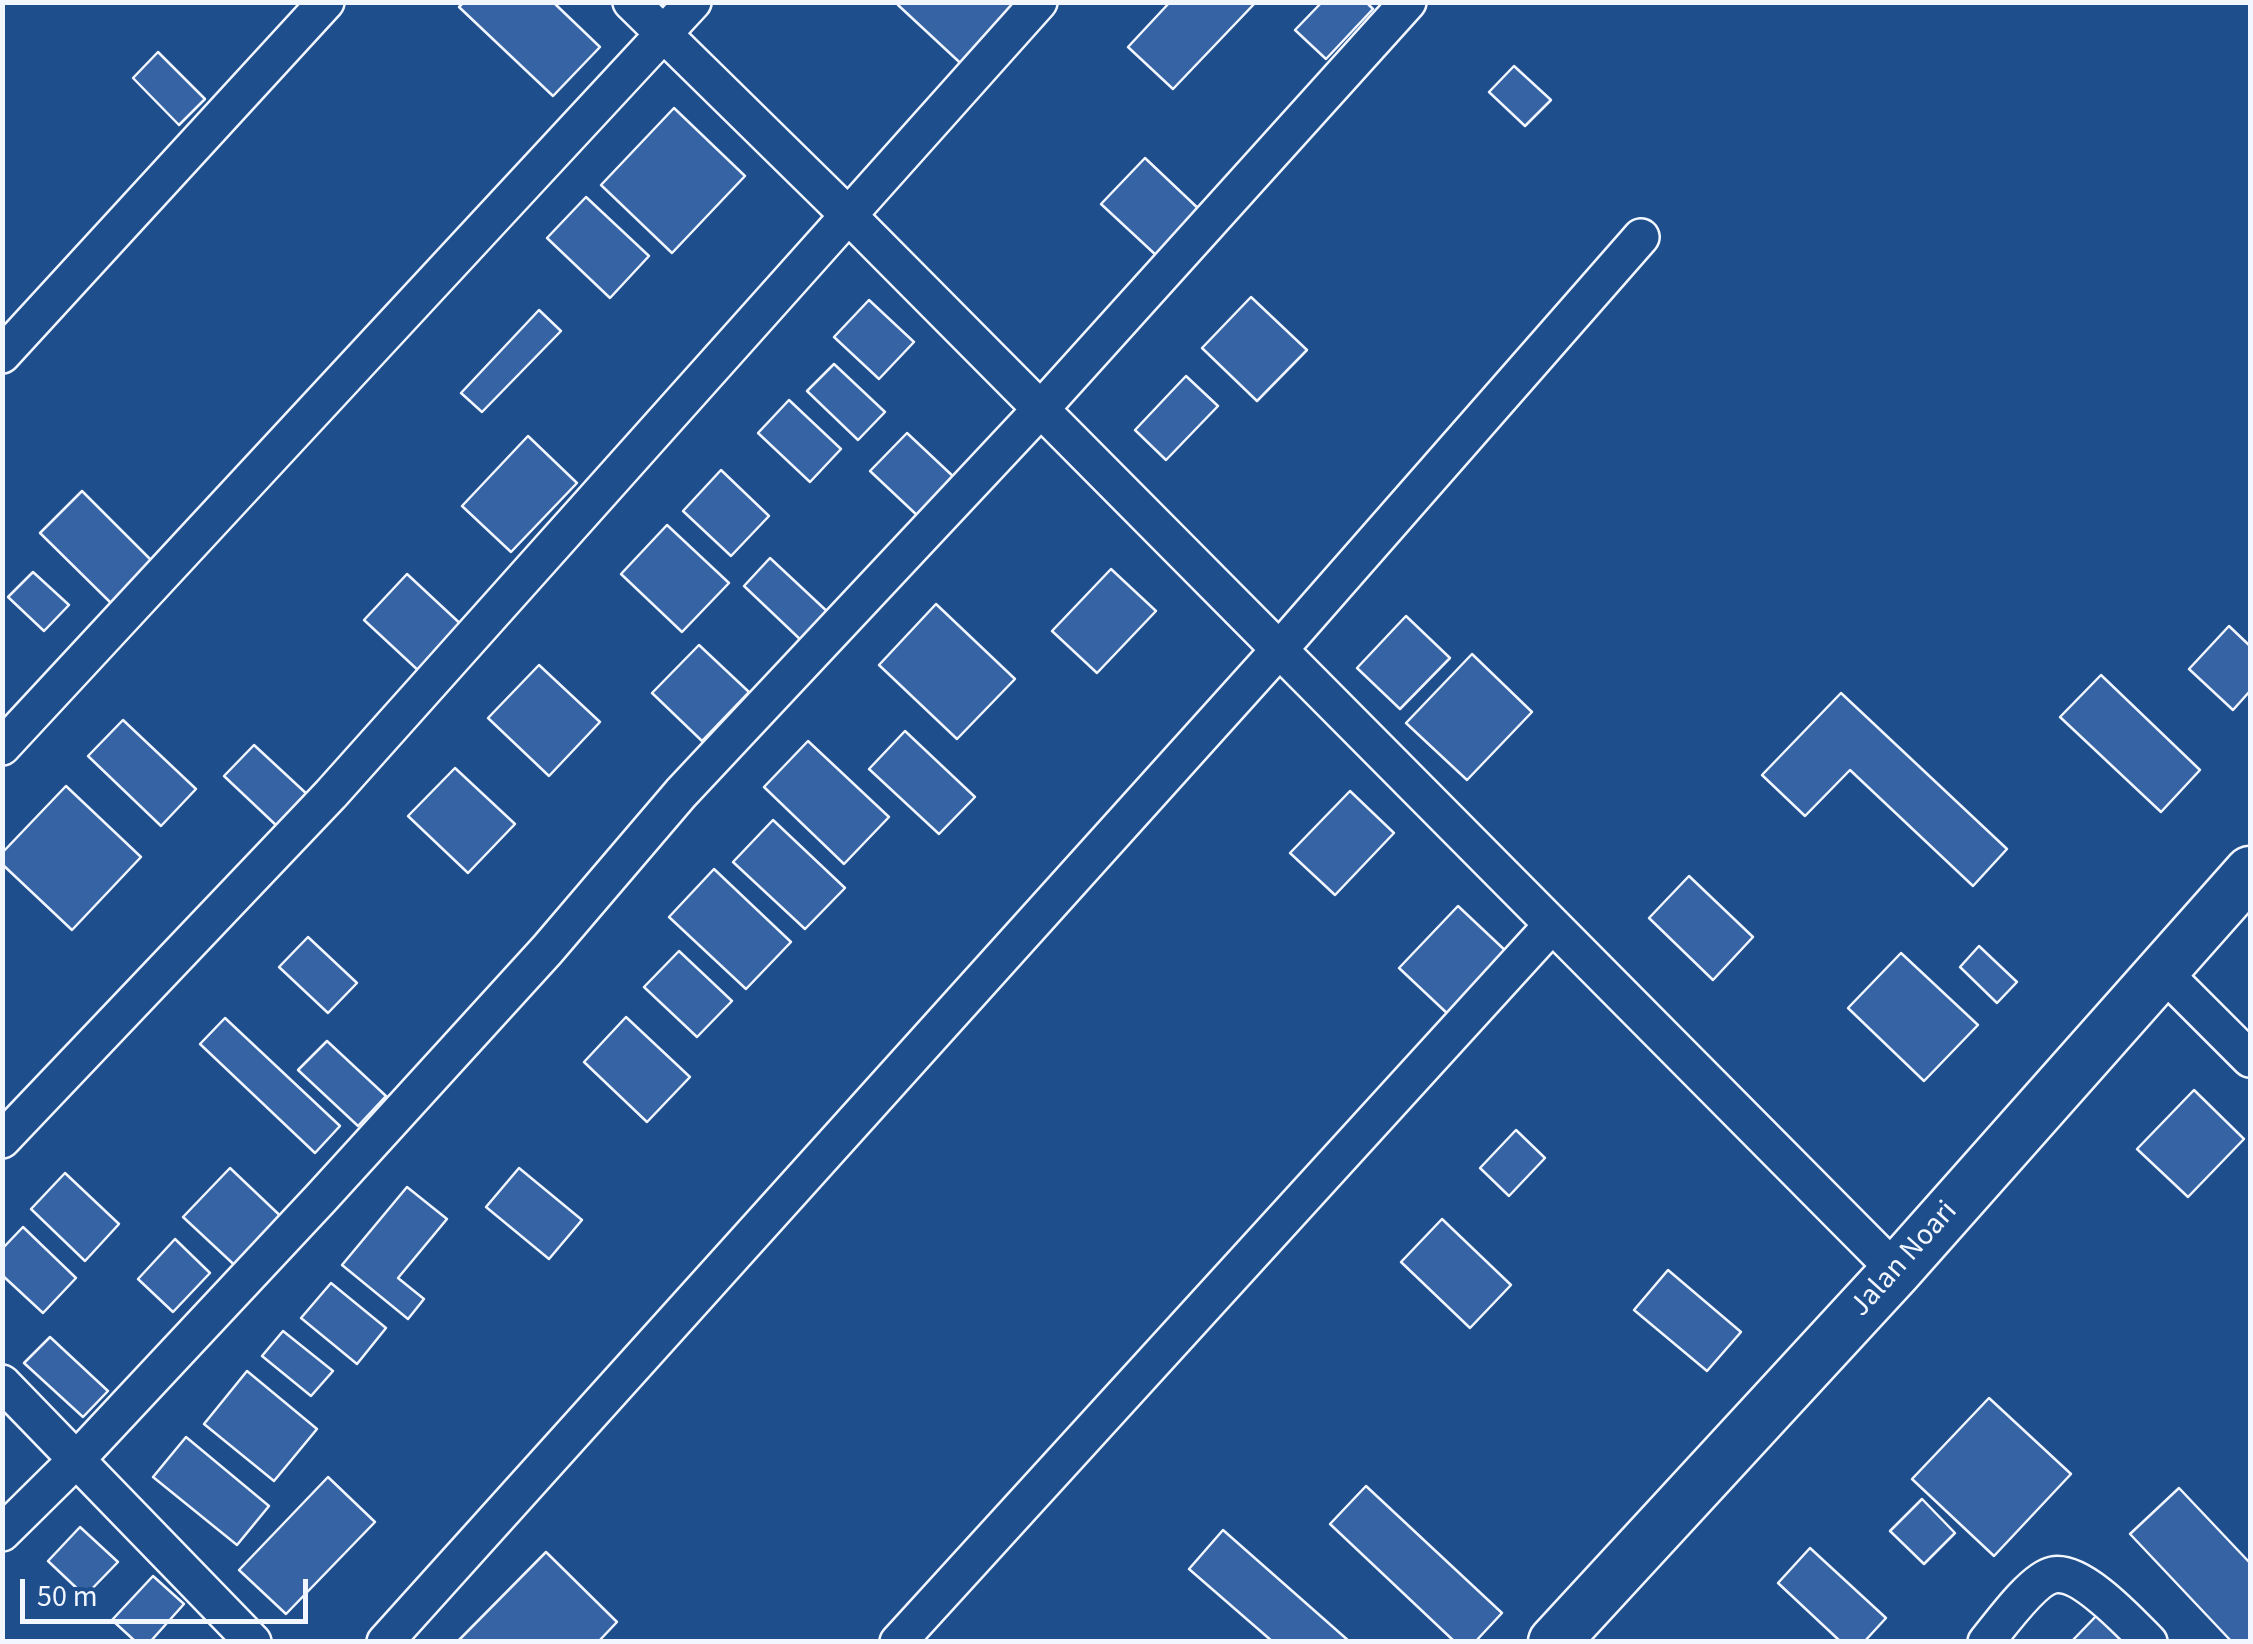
<!DOCTYPE html>
<html>
<head>
<meta charset="utf-8">
<style>
	body { margin:0 }
	#map { position:relative; width:2253px; height:1644px; overflow:hidden; background:#1f4e8c; font-family:"Source Sans 3",sans-serif }
	canvas { display:block }
	.frame { position:absolute; inset:0; border:5px solid #f2f6ff; pointer-events:none }
	.scale { position:absolute; left:20px; top:1579px; width:288px; height:45px; box-sizing:border-box; border:5px solid #f2f6ff; border-top:0; padding-left:12px; font-size:30px; line-height:35px; white-space:nowrap; color:#f2f6ff; -webkit-text-stroke:8px #1f4e8c; paint-order:stroke }
</style>
</head>
<body>
<div id="map">
<canvas width="2253" height="1644"></canvas>
<div class="frame"></div>
<div class="scale">50 m</div>
</div>
<script>
const context = document.querySelector('canvas').getContext('2d');
context.lineJoin = 'round';
function fillPath(path, color) { context.fillStyle = color; context.fill(path, 'evenodd'); }
function trace(path, color, width, dash) { context.strokeStyle = color; context.lineWidth = width; context.lineCap = dash ? 'butt' : 'round'; context.setLineDash(dash || []); context.stroke(path); }
function write(font, color, halo, rows, align = 'center') {
  context.font = font + ' "Source Sans 3",sans-serif'; context.lineWidth = 8; context.setLineDash([]); context.textBaseline = 'middle'; context.strokeStyle = halo; context.fillStyle = color; for (const [text, x, y, turn = 0] of rows) {
    context.save(); context.translate(x, y); context.rotate((+turn || 0) * Math.PI / 180); context.textAlign = isNaN(turn) ? turn : align; if (halo) context.strokeText(text, 0, 0); context.fillText(text, 0, 0); context.restore();
  }
}
const building = new Path2D(`
	M464 2H553L600 47 553 96 459 7Z
	M901 2H1028L970 72 898 5Z
	M1170 2H1256L1173 89 1128 47Z
	M1322 2H1366L1373 9 1326 59 1295 30Z
	M158 52 205 99 179 125 133 78Z
	M1514 66 1551 100 1525 126 1489 92Z
	M674 108 745 176 672 253 601 185Z
	M1145 158 1202 212 1158 257 1101 204Z
	M586 197 649 256 610 298 547 238Z
	M1251 297 1307 350 1257 401 1202 348Z
	M869 300 914 342 879 379 834 337Z
	M539 310 561 331 482 412 461 393Z
	M834 364 885 412 858 440 807 391Z
	M1186 376 1218 406 1166 460 1135 430Z
	M789 400 841 449 810 482 758 433Z
	M907 433 957 480 920 518 870 471Z
	M528 436 577 483 511 552 462 506Z
	M721 470 769 516 731 556 683 511Z
	M82 491 156 565 115 607 40 533Z
	M667 525 729 583 682 632 621 574Z
	M770 558 831 615 804 643 744 586Z
	M1111 569 1156 611 1097 673 1052 631Z
	M33 572 69 605 44 631 8 597Z
	M407 574 465 628 421 673 364 620Z
	M936 604 1015 679 957 739 879 665Z
	M1406 616 1450 658 1400 709 1357 668Z
	M2229 626 2250 646V691L2233 710 2189 669Z
	M699 645 749 692 702 741 652 693Z
	M1472 654 1532 712 1467 780 1406 723Z
	M539 665 600 722 549 776 488 718Z
	M2101 675 2200 770 2161 812 2060 717Z
	M1841 693 2007 849 1973 886 1850 770 1805 816 1762 775Z
	M123 720 196 789 161 826 88 756Z
	M905 731 975 797 939 834 869 769Z
	M808 741 889 817 844 864 764 787Z
	M254 745 309 796 279 828 224 776Z
	M455 768 515 824 468 873 408 816Z
	M66 786 141 857 72 930 2 864V853Z
	M1350 791 1394 833 1335 895 1290 853Z
	M773 820 845 888 805 929 733 862Z
	M714 869 791 942 746 989 669 917Z
	M1689 876 1753 937 1713 980 1649 918Z
	M1458 906 1509 954 1450 1016 1399 968Z
	M308 937 357 983 328 1013 279 967Z
	M1979 946 2017 982 1997 1003 1960 967Z
	M679 951 732 1001 697 1037 644 987Z
	M1901 953 1978 1025 1924 1081 1848 1008Z
	M626 1017 690 1077 647 1122 584 1062Z
	M225 1018 340 1126 315 1153 200 1044Z
	M327 1041 386 1096 358 1126 298 1070Z
	M2194 1090 2244 1139 2188 1197 2137 1149Z
	M1516 1130 1545 1158 1509 1196 1480 1168Z
	M230 1168 290 1225 243 1273 183 1217Z
	M519 1168 582 1220 549 1259 486 1207Z
	M65 1173 119 1224 85 1261 31 1209Z
	M407 1187 447 1219 398 1278 424 1299 408 1319 342 1265Z
	M1442 1219 1511 1285 1470 1328 1401 1262Z
	M23 1227 76 1278 43 1313 2 1275V1249Z
	M175 1239 210 1273 173 1312 138 1279Z
	M1668 1270 1741 1332 1707 1371 1634 1310Z
	M331 1283 386 1328 357 1364 301 1318Z
	M283 1331 333 1371 311 1396 262 1356Z
	M50 1337 108 1391 83 1417 24 1363Z
	M247 1371 317 1429 274 1481 204 1424Z
	M1989 1398 2071 1474 1994 1556 1912 1479Z
	M186 1437 269 1506 237 1545 153 1477Z
	M328 1477 375 1522 286 1614 239 1570Z
	M1366 1486 1502 1613 1475 1642H1455L1330 1524Z
	M2179 1488 2250 1563V1642H2232L2130 1534Z
	M1922 1499 1955 1533 1924 1564 1890 1531Z
	M80 1527 118 1562 85 1596 48 1561Z
	M1223 1530 1350 1642H1273L1189 1569Z
	M1810 1548 1886 1618 1864 1642H1841L1778 1583Z
	M546 1552 617 1622 598 1642H457Z
	M153 1576 184 1604 150 1642H136L112 1620Z
	M2099 1613 2129 1642H2071Z`);
fillPath(building, '#3563a3');
trace(building, '#f2f6ff', 2.5);
const street = new Path2D(`
	M631 2 848 215 1896 1271
	M2 355 326 2
	M2 747 693 2
	M2163 972 2250 1059
	M2 1140 331 794 1039 2
	M2 1383 253 1642
	M2 1533 76 1460 321 1198 547 950 681 793 1039 411 1408 2
	M385 1642 1278 651 1641 237
	M898 1642 1552 925
	M1986 1642C2000 1625 2033 1579 2053 1575 2081 1569 2130 1623 2149 1642`);
const secondary = new Path2D(`
	M1554 1642 1896 1271 2250 872`);
trace(street, '#f2f6ff', 40);
trace(secondary, '#f2f6ff', 55);
trace(street, '#1f4e8c', 35);
trace(secondary, '#1f4e8c', 50);
write('30px', '#f2f6ff', '#1f4e8c', [
	["Jalan Noari",1905,1260,-48]
]);
</script>
</body>
</html>
